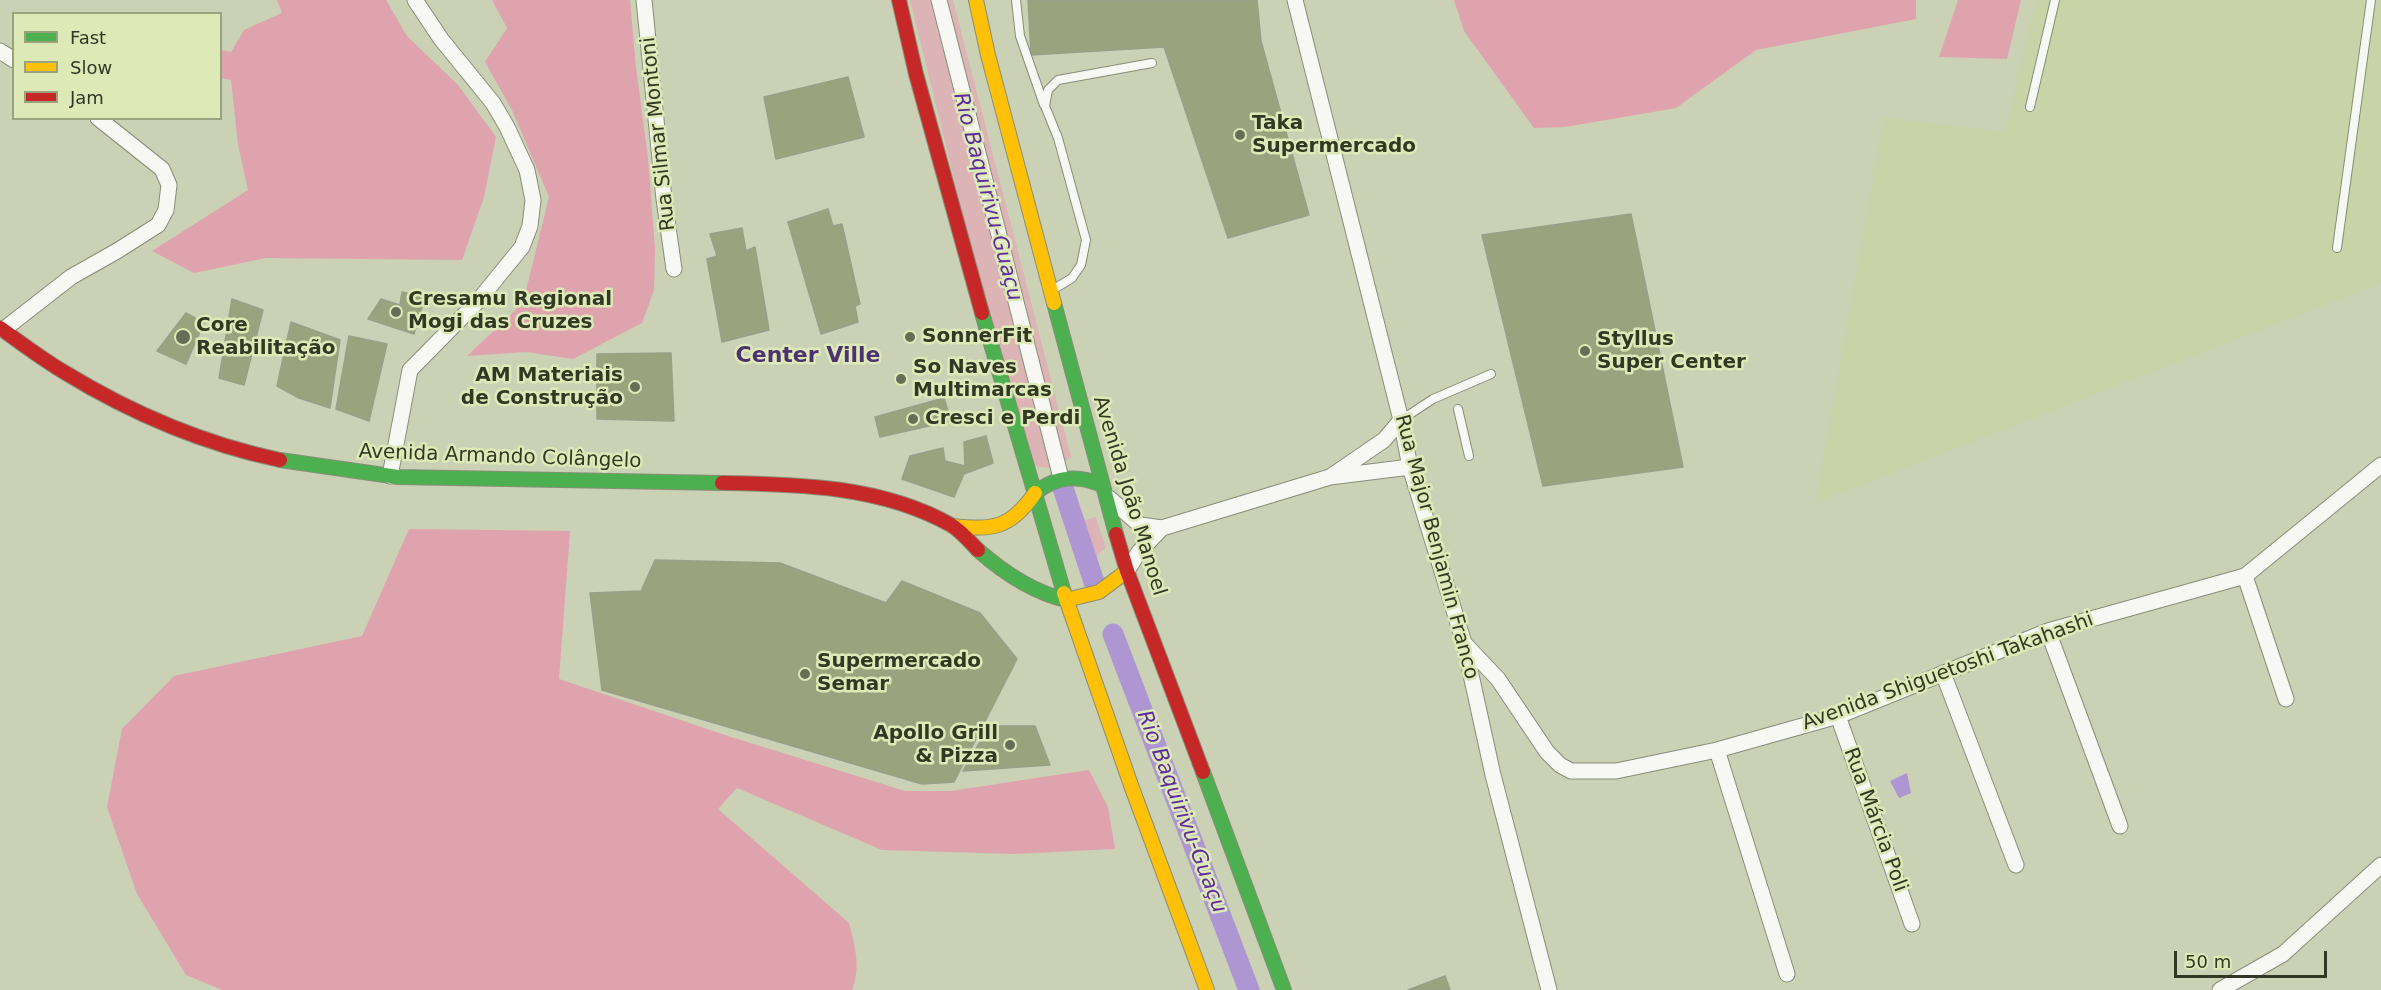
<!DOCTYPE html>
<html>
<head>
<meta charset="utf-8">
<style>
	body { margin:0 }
	#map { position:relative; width:2381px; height:990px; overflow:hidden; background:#cad1b5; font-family:"DejaVu Sans",sans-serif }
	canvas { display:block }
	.legend { position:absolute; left:12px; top:12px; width:210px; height:108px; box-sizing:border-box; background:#ddeab7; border:2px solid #99a27c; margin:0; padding:8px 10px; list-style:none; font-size:18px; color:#333724 }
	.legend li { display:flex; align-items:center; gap:12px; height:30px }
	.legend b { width:30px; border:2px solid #99a27c }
	.scale { position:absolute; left:2174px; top:951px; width:153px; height:27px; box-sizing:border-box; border:3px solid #333724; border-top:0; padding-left:8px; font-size:18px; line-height:21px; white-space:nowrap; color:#333724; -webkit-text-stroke:4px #ddeab7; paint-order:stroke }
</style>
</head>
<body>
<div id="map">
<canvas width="2381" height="990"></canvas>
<ul class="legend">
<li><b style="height:8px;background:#4caf50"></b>Fast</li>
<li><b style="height:8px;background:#ffc107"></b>Slow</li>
<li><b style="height:8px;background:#c62828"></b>Jam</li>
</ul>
<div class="scale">50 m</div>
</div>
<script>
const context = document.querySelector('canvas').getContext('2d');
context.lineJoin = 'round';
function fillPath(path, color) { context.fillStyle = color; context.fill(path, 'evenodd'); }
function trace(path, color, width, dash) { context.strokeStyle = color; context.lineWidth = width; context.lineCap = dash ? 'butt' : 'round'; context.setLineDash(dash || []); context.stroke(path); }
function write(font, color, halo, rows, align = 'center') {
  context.font = font + ' "DejaVu Sans",sans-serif'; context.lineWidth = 5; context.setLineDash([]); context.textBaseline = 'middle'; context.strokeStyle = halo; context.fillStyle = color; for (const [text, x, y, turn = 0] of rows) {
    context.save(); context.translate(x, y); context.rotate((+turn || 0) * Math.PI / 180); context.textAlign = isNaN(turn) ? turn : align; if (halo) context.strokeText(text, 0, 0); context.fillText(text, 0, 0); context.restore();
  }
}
fillPath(new Path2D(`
	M2036 0H2381V283L1815 503 1884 118 2005 132Z`), '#c8d3a7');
fillPath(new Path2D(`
	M910 0H953L1071 457 1054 469 1035 466 975 264Z
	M1096 517 1106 548 1095 557 1080 556 1072 524Z`), '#ddb4b6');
fillPath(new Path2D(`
	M277 0H386L407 36 458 85 496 137 484 197 462 260 266 258 194 273 152 251 248 190 238 145 231 80 221 78V50L231 52 244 30 282 13Z
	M492 0H630L636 67 648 158 655 249 654 290 642 323 573 359 526 352 467 356 523 303 549 197 512 110 485 62 507 28Z
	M1454 0H1916V19L1756 50 1676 108 1565 127 1534 128 1464 31Z
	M1958 0H2021L2007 59 1939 57Z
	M409 529 570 531 559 679 728 736 905 791H951L1089 770 1108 807 1115 849 1014 854 882 850 737 788 718 809 849 923C855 945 861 968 852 990H222L186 975 137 894 107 807 122 729 174 676 362 636Z`), '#dfa3ad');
fillPath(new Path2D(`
	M1907 773 1911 793 1899 798 1890 781Z`), '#ad96d2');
trace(new Path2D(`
	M1063 488 1094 582
	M1113 634 1249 990`), '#ad96d2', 21);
const building = new Path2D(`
	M1028 0H1257L1261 41 1309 215 1228 238 1164 47 1031 55Z
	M848 77 864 137 776 159 764 97Z
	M828 209 833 226 842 224 860 304 855 306 858 322 821 334 788 222Z
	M1631 214 1683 467 1543 486 1482 235Z
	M742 228 746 251 755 247 769 330 722 342 707 259 717 256 710 234Z
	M402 292 425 297 414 334 368 319 381 299 400 305Z
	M232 299 263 310 244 385 219 378Z
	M186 313 204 323 186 364 157 351Z
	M291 322 340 340 330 408 299 398 277 386Z
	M349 336 387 344 369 421 336 409Z
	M671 353 674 421 597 419V354Z
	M944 398 951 421 880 437 875 417Z
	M986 436 993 463 964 474 954 497 902 479 910 456 943 448 945 461 965 466 964 442Z
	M655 560 780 563 886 603 902 581 980 613 1017 659 954 782 922 784 602 690 590 593 641 591Z
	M989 726H1035L1050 765 963 771Z
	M1445 976 1450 990H1408Z`);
fillPath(building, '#9ba27e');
trace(building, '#9a9f8a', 1.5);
const lane = new Path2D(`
	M1016 0 1020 36 1044 105
	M2030 107 2055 0
	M2337 248 2371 0
	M1054 289 1072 278 1081 265 1086 240 1058 138 1045 106 1048 90 1058 80 1152 63
	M1458 409 1469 456
	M1401 420 1433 399 1491 374`);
const street = new Path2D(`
	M644 0 664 199 674 269
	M939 0 1061 478
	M1295 0 1401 420 1410 467 1464 643 1493 775 1549 990
	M0 51 14 60
	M3 330 71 277 117 251 158 225 166 210 169 185 162 169 98 118
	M1401 420 1384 440 1330 477 1410 467
	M390 476 410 370 478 301 522 247 530 226 533 200 527 170 507 127 493 103 441 39 415 0
	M1109 498 1140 525 1162 528 1330 477
	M1127 571 1139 552 1162 528
	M2245 576 2286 699
	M2048 631 2120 826
	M1464 643 1498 679 1547 752 1560 765 1571 771H1616L1717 750 1838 716 2048 631 2245 576 2381 465
	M1943 673 2016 865
	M1838 716 1912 924
	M1717 750 1787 974
	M2220 990 2283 954 2381 865`);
const fast = new Path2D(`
	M1054 303 1116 534
	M982 313 1064 593
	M280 460 398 477 722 483
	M1035 493C1056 476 1077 474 1102 485
	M978 550C1004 573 1032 592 1066 600
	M1203 772 1284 990`);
const slow = new Path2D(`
	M976 0 988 55 1054 303
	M952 526C993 530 1010 529 1035 493
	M1064 593 1132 788 1207 990
	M1066 600 1099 592 1127 571`);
const jam = new Path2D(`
	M899 0 916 74 982 313
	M0 328C21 343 42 359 64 372 131 413 204 444 280 460
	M722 483C799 484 882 486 951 525 961 531 970 542 978 550
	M1116 534 1127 571 1203 772`);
trace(lane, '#898d78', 10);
trace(street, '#898d78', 17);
trace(fast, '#898d78', 16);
trace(slow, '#898d78', 16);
trace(jam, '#898d78', 16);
trace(lane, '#f7f8f4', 8);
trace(street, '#f7f8f4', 15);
trace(fast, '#4caf50', 14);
trace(slow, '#ffc107', 14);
trace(jam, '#c62828', 14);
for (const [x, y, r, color] of [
	[1240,135,6,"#686d57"],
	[396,312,6,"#686d57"],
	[183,337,8,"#686d57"],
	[910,337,6,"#686d57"],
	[1585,351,6,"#686d57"],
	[901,379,6,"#686d57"],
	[635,387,6,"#686d57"],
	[913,419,6,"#686d57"],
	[805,674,6,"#686d57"],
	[1010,745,6,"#686d57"]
]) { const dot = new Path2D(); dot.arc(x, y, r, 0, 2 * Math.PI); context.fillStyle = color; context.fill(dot); trace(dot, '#ddeab7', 2); }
write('bold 20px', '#333724', '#ddeab7', [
	["Taka",1252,124],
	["Supermercado",1252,147],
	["Cresamu Regional",408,300],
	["Mogi das Cruzes",408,323],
	["Core",196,326],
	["Reabilitação",196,349],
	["SonnerFit",922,337],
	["Styllus",1597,340],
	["Super Center",1597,363],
	["So Naves",913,368],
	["Multimarcas",913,391],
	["AM Materiais",623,376,"right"],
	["de Construção",623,399,"right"],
	["Cresci e Perdi",925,419],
	["Supermercado",817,662],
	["Semar",817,685],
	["Apollo Grill",998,734,"right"],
	["& Pizza",998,757,"right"]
], 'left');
write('20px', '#333724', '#ddeab7', [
	["Rua Silmar Montoni",659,134,-96],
	["Avenida Armando Colângelo",500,457,2],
	["Avenida João Manoel",1129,496,73],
	["Rua Major Benjamin Franco",1436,547,75],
	["Avenida Shiguetoshi Takahashi",1948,672,-20],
	["Rua Márcia Poli",1875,820,70]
]);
write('italic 21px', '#5f2c9f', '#ddeab7', [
	["Rio Baquirivu-Guaçu",987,197,75],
	["Rio Baquirivu-Guaçu",1181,812,69]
]);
write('bold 22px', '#4a336f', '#ddeab7', [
	["Center Ville",808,356]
]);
</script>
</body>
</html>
